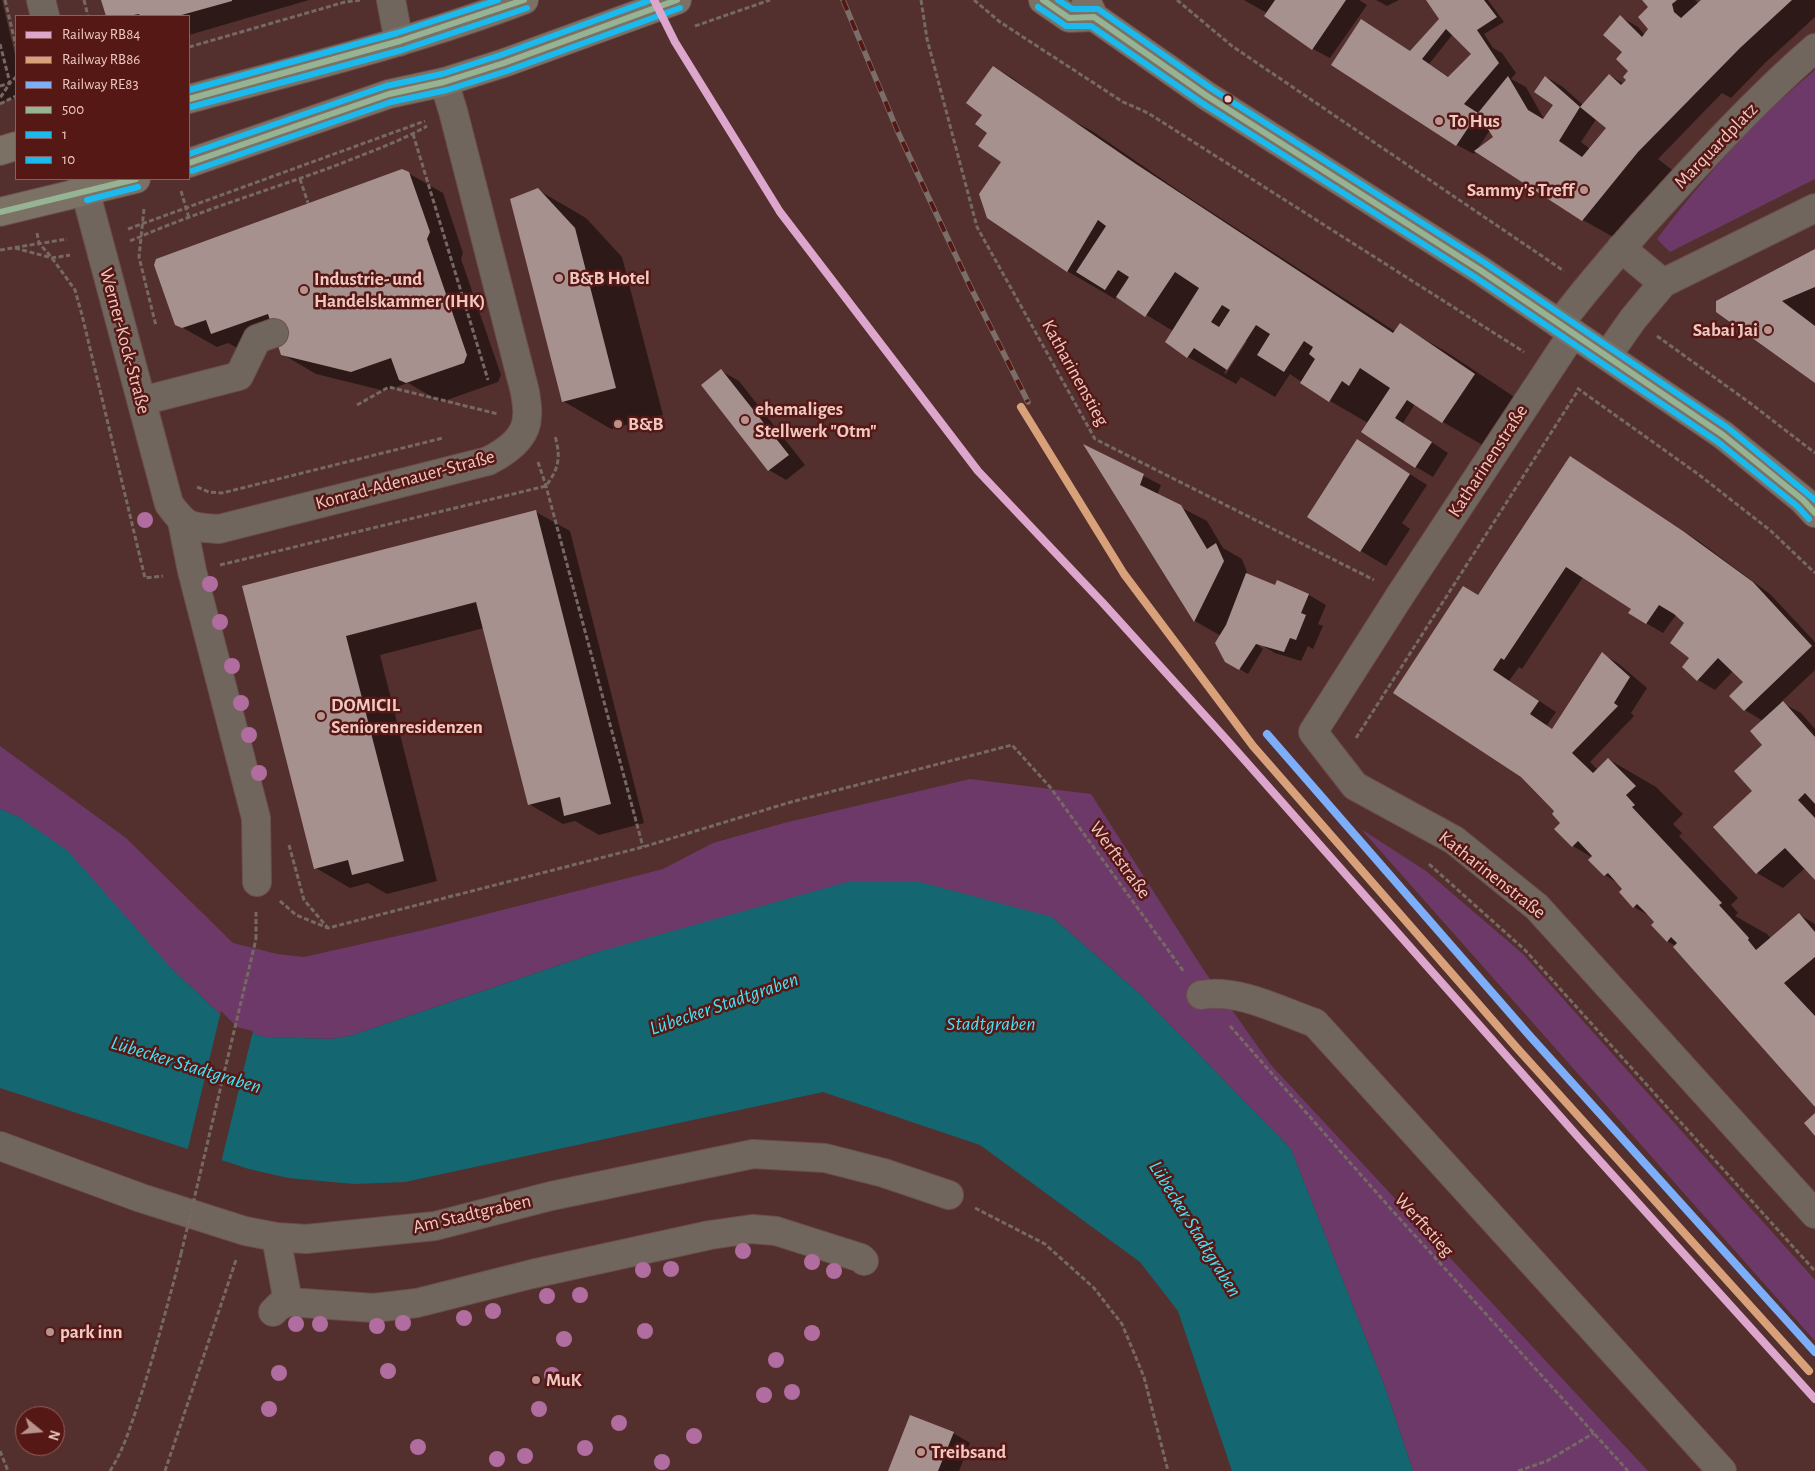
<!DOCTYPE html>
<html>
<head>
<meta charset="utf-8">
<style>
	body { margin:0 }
	#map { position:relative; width:1815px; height:1471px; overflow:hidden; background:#53302e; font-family:"Alegreya Sans",sans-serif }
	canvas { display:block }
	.legend { position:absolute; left:15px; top:15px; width:175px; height:165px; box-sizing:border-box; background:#561815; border:1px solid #935e5a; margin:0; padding:6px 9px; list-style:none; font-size:15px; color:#efc8c2 }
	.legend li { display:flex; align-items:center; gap:10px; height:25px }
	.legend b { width:25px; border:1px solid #935e5a }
	.north { position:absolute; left:15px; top:1406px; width:50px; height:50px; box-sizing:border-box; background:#561815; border:1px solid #935e5a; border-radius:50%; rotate:107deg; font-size:14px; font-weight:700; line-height:20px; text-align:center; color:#efc8c2 }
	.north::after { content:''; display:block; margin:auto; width:18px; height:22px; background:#b8938e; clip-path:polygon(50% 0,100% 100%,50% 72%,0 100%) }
</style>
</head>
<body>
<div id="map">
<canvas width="1815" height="1471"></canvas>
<ul class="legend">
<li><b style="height:6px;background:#dda6cc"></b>Railway RB84</li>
<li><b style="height:6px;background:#d9a179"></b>Railway RB86</li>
<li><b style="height:6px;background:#7daefa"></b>Railway RE83</li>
<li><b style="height:6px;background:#96b394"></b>500</li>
<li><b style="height:6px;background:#1ab9ee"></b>1</li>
<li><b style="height:6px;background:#1ab9ee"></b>10</li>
</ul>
<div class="north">N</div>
</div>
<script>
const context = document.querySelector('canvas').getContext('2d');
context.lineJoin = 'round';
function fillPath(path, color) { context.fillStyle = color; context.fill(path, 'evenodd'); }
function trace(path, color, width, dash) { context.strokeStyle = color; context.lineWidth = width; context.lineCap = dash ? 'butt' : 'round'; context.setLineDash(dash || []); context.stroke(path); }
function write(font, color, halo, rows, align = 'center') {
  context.font = font + ' "Alegreya Sans",sans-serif'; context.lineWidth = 5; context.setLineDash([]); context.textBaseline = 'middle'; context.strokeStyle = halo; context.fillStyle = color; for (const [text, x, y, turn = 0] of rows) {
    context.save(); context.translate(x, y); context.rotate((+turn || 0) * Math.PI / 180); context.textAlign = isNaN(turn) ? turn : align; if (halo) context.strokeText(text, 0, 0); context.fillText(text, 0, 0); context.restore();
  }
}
fillPath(new Path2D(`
	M1815 70V179L1670 252 1657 239C1702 179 1757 118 1815 70Z
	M0 746 126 838 233 943 277 954 304 957 428 929 663 869 713 843 784 823 970 779 1091 794 1203 969 1271 1065 1648 1471H1413L1385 1387 1291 1149 1140 994 1052 917 598 952 350 1036 331 1039 265 1037 236 1029 171 968 19 817 0 809Z
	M1361 829 1426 871 1523 954 1815 1280V1341Z`), '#6c3968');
fillPath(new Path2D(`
	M0 809 19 817 68 851 171 968 236 1029 265 1037 331 1039 350 1036 598 952 851 881H916L1052 917 1140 994 1291 1149 1385 1387 1413 1471H1232L1178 1311 1140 1262 980 1145 823 1092 405 1182 354 1184 288 1178 249 1169 0 1088Z`), '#146770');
fillPath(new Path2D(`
	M221 1011 237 1027 253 1031 221 1163 187 1152Z`), '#53302e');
fillPath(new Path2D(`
	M0 0H2L16 59V98L0 102Z
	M103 0H309L189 35V16H107Z
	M1244 0H1359L1367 5 1330 58 1313 49 1267 13Z
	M1376 0H1399L1387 6Z
	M1428 0H1488L1504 22 1484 34 1493 48 1502 53 1516 73 1511 79 1526 87 1544 119 1555 104 1546 77 1563 87 1583 105 1609 75 1624 84 1627 80 1629 71 1623 52 1621 17 1638 27 1645 35 1649 31 1650 7 1644 0H1695L1699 4 1703 0H1815V17L1766 62 1731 98 1722 93 1658 159 1685 180 1631 247 1583 220 1476 151 1474 154 1457 145 1333 64 1362 21 1411 52 1443 22ZM1453 34 1474 54 1450 78 1429 64ZM1597 118 1613 133 1590 149 1581 142ZM1490 130 1495 137 1477 150Z
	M994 67 1011 77 1061 114 1092 131 1182 193 1396 332 1400 325 1448 353 1522 402 1491 450 1443 422 1415 404 1403 423 1448 453 1433 477 1416 467 1368 423 1330 401 1290 374 1275 397 1241 377 1236 384 1188 357 1167 342 1173 331 1117 297 1115 299 1067 271 1003 162 989 133 984 114ZM1244 341H1247L1226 374 1224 373Z
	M408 173 443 193 463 253 461 259 501 375 498 382 441 402 408 383 385 391 316 374 282 354 278 342 246 353 228 343 217 347 176 324Z
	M538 190 586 218 622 257 663 415 611 429 563 401Z
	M1815 250V381L1717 312Z
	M721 371 739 381 805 465 786 480 769 470 703 385Z
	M1087 447 1161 485 1157 495 1207 521 1223 548 1242 559 1248 575 1276 587 1309 595 1326 605 1318 624 1323 626 1313 649 1308 646 1301 661 1275 653 1260 644 1259 646 1263 649 1248 674 1226 661 1221 636 1195 621Z
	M1374 451 1427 485 1402 523 1410 529 1386 566 1361 551Z
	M1587 468 1700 542 1770 594 1815 642V670L1781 702 1801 713 1815 729V878L1805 868 1783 888 1757 873 1715 827 1754 791 1764 745 1763 721 1745 710 1744 682 1733 671 1715 690 1698 680 1684 667 1690 657 1686 623 1676 615 1663 633 1646 623 1633 609 1583 577 1522 669 1519 667 1509 681 1556 712 1547 725 1553 730 1602 654 1619 664 1647 688 1631 713 1634 716 1590 762 1598 770 1608 759 1656 787 1683 814 1673 824 1682 833 1679 836 1738 898 1731 905 1738 913 1735 916 1767 934 1771 939 1800 915 1815 924V1105L1676 946 1667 941 1651 917 1634 907 1624 889 1619 884 1605 875 1593 858 1573 846 1557 811 1521 776 1394 693Z
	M536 512 570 531 644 823 599 835 575 821 563 824 529 804 484 628 380 655 437 881 387 894 368 883 350 888 316 868 244 587Z
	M953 1433 970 1443 959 1471H889Z`), '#0007');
fillPath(new Path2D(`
	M101 0H232V1L178 16H140L139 14 128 16H106Z
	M1275 0H1346L1312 50 1264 16Z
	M1426 0H1484L1497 17 1477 30 1499 63 1464 104 1478 113 1456 146 1331 65 1361 19 1410 51 1439 19ZM1446 29 1471 54 1448 77 1422 59Z
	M1642 0H1677L1672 4 1674 12 1681 18 1701 0H1792L1740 48 1638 152 1582 221 1474 151 1493 137 1478 113 1508 76 1528 110 1543 119 1553 105 1534 92 1545 76 1580 107 1559 141 1582 157 1606 128 1580 107 1609 74 1621 85 1626 80 1623 77 1628 71 1616 59 1622 52 1603 35 1620 15 1642 37 1648 29 1638 17 1648 7Z
	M993 66 1136 164 1393 333 1400 323 1475 374 1442 423 1407 400 1395 418 1432 442 1415 468 1361 432 1390 388 1360 368 1349 386 1342 381 1329 402 1300 383 1315 359 1309 354 1313 347 1304 341 1284 372 1257 355 1270 334 1256 325 1227 370 1194 348 1187 358 1165 342 1199 288 1175 272 1145 317 1116 297 1129 277 1118 270 1105 290 1076 272 1106 226 1098 220 1067 272 987 218 979 194 1001 162 978 146 987 133 975 124 982 115 966 103ZM1222 305 1230 310 1219 327 1211 322Z
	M402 169 409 172 430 232 427 239 467 355 464 363 406 383 399 380 391 358 351 372 281 355 268 314 211 334 206 320 182 328 175 325 154 265 156 259Z
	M538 188 575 228 616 388 562 402 510 199Z
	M1815 249V287L1782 301 1815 326V383L1716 312V301Z
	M721 369 789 455 768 471 701 385Z
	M1357 439 1410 474 1360 552 1307 517Z
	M1083 444 1144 474 1140 485 1181 505 1207 549 1216 543 1224 561 1194 622Z
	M1570 456 1683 531 1753 582 1812 646 1744 711 1729 696 1743 682 1718 658 1697 681 1682 667 1689 658 1670 643 1684 623 1674 614 1659 605 1646 624 1628 613 1631 609 1566 567 1504 660 1501 658 1493 670 1539 701 1530 714 1552 729 1602 652 1630 677 1614 703 1618 706 1572 753 1593 773 1608 758 1636 786 1626 795 1635 805 1632 807 1722 903 1719 905 1749 938 1748 940 1756 950 1799 913 1815 932V957L1784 983 1815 1016V1107L1673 947 1677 943 1671 937 1667 942 1651 925 1654 922 1645 912 1637 904 1633 908 1619 892 1622 889 1616 882 1608 873 1604 876 1588 860 1592 856 1578 841 1572 847 1554 829 1560 823 1552 814 1554 811 1521 777 1393 693 1463 586 1478 595Z
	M536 510 611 804 564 816 560 797 528 805 476 602 346 636 404 861 352 875 348 860 314 869 242 586Z
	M1246 573 1275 585 1277 580 1309 594 1301 613 1306 615 1296 640 1290 638 1284 652 1256 644 1239 670 1225 662 1215 643 1226 625Z
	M1783 701 1815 737V804L1805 793 1798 800 1815 818V880L1785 848 1756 874 1713 827 1752 791 1734 771 1762 745 1750 731Z
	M1815 1113V1136L1804 1123Z
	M910 1415 954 1432 938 1471H888Z`), '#a7918f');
const minor = new Path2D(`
	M41 0 45 16
	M391 0 399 42
	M82 179 169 504C187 528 189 527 219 529L488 461C506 452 527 438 527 416 528 408 526 400 525 392L453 111 444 82
	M1621 248 1663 283
	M1559 324C1594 279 1631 236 1670 194 1716 143 1763 93 1815 48
	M1573 333 1401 594 1313 732 1355 786 1454 840 1537 907 1815 1214
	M1607 356 1633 319 1663 283 1815 208
	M142 401 239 376 257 339 274 333
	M182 521 192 571 256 818 257 882
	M1201 995C1238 988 1280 1011 1315 1023L1722 1471
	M0 1146 141 1198 245 1231 276 1237 306 1239 435 1226 551 1196 753 1154 825 1158 884 1173 949 1195
	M276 1237 288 1302
	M273 1312 279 1306 288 1302 374 1308 417 1303 532 1274 710 1235 752 1229 776 1231 861 1258 864 1261`);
const major = new Path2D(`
	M1043 0 1069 18 1094 17
	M1086 0 1094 17 1207 96 1480 270 1723 435 1803 500 1815 513
	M189 99C301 69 415 41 524 0
	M0 151 16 146
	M189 163 389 94 444 82 504 63 677 0
	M0 212 136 179`);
trace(minor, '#6c4e4c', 30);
trace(major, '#6c4e4c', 30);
trace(new Path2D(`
	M5 0 16 46
	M84 0 88 16
	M921 0 927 39 977 227 1095 439 1374 580
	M974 0 1000 22 1123 102 1148 113 1524 352
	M1177 0 1232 46 1564 271
	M695 26 770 0
	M0 44 10 83 0 98
	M189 47 345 2 362 0
	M0 86 10 83 16 77
	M0 104 16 96
	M413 134 488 380
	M300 179 308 203
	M181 191 189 218
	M144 209 139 257 156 326
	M128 229 425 121
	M37 233 39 243 52 258 75 290 82 315 145 578 163 576
	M130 241C198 211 270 190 340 164 369 152 399 142 427 126
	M15 248 52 258 70 255
	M0 250 67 239
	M1657 336 1750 403 1815 453
	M1577 388 1698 474 1771 531 1815 573
	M357 405 389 387 498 414
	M538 462 546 486 643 847
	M197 487 209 492 222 493 443 438
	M220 565 546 486C559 468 561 458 555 436
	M1356 738 1579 389
	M289 845 304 900 328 928
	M1429 864 1525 950 1815 1271
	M280 901 296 915 328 928 643 847 791 802 1012 745 1050 787 1184 972
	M256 939V912
	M1230 1026 1391 1209 1628 1471
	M975 1208 1045 1244 1094 1288 1122 1324 1144 1377 1168 1471
	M0 1451 8 1471
	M110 1471C124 1449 131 1425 139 1401 155 1353 168 1303 181 1254
	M165 1471 236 1260
	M1518 1471 1547 1461 1594 1433`), '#766863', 3, [5, 2.5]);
trace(minor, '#71665e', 28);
trace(major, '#7b7165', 28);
const rail = new Path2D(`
	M843 0 898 132 970 286 1028 402`);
trace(rail, '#7b6e69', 5.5);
trace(rail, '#561815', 4, [11]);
trace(new Path2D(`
	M181 1254 256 939`), '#766863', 3, [5, 2.5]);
trace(new Path2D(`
	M1043 0 1069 18 1094 17 1207 96 1480 270 1723 435 1803 500 1815 513
	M189 99 400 41 524 0
	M189 163 389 94 444 82 504 63 677 0
	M0 212 136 179`), '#96b394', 6);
trace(new Path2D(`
	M1038 7 1066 26H1091L1202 103 1475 277 1718 442 1797 506 1809 519
	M191 107 402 50 527 8
	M192 171 391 102 447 90 507 71 680 8
	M87 200 138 187`), '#1ab9ee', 6);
trace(new Path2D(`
	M1058 0 1072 9H1098L1212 89 1485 263 1728 428 1815 500
	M189 90 397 33 498 0
	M189 154 386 86 442 74 501 55 651 0`), '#1ab9ee', 6);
trace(new Path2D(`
	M654 0 675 42 780 212 978 471 1102 602 1226 739 1580 1139 1815 1399`), '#dda6cc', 8);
trace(new Path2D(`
	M1021 407 1124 574 1253 746 1516 1047 1809 1371`), '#d9a179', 8);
trace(new Path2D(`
	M1267 734 1529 1035 1815 1352`), '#7daefa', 8);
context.fillStyle = '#b16da0';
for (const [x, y] of [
	[145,520],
	[210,584],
	[220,622],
	[232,666],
	[241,703],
	[249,735],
	[259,773],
	[743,1251],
	[812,1262],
	[671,1269],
	[643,1270],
	[834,1271],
	[580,1295],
	[547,1296],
	[493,1311],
	[464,1318],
	[403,1323],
	[296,1324],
	[320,1324],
	[377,1326],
	[645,1331],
	[812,1333],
	[564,1339],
	[776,1360],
	[388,1371],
	[279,1373],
	[552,1375],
	[792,1392],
	[764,1395],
	[269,1409],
	[539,1409],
	[619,1423],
	[694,1436],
	[418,1447],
	[585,1448],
	[525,1456],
	[497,1459],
	[662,1462]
]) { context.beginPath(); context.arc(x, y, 8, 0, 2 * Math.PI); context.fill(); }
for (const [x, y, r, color] of [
	[1228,99,4.5,"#efc8c2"],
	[1439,121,5,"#b8938e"],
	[1584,190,5,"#b8938e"],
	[559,278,5,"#b8938e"],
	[304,290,5,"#b8938e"],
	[1768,330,5,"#b8938e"],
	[745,420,5,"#b8938e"],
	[618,424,5,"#b8938e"],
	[321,716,5,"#b8938e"],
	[50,1332,5,"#b8938e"],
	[536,1380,5,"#b8938e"],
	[921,1452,5,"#b8938e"]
]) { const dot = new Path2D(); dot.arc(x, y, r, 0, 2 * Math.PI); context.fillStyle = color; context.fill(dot); trace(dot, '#561815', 2); }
write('bold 19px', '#efc8c2', '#561815', [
	["To Hus",1449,121],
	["Sammy's Treff",1574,190,"right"],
	["B&B Hotel",569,278],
	["Industrie- und",314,279],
	["Handelskammer (IHK)",314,301],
	["Sabai Jai",1758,330,"right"],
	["ehemaliges",755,409],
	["Stellwerk \"Otm\"",755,431],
	["B&B",628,424],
	["DOMICIL",331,705],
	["Seniorenresidenzen",331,727],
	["park inn",60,1332],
	["MuK",546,1380],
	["Treibsand",931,1452]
], 'left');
write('19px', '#efc8c2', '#561815', [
	["Marquardplatz",1716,146,-46],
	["Werner-Kock-Straße",125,341,75],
	["Katharinenstieg",1075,373,61],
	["Katharinenstraße",1488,461,-57],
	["Konrad-Adenauer-Straße",405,480,-15],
	["Werftstraße",1120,860,54],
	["Katharinenstraße",1492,875,38],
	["Am Stadtgraben",472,1214,-13],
	["Werftstieg",1424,1225,48]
]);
write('italic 20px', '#43e5f8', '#561815', [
	["Lübecker Stadtgraben",724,1004,-19],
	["Stadtgraben",991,1024],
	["Lübecker Stadtgraben",186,1065,17],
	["Lübecker Stadtgraben",1195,1229,58]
]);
</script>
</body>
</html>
